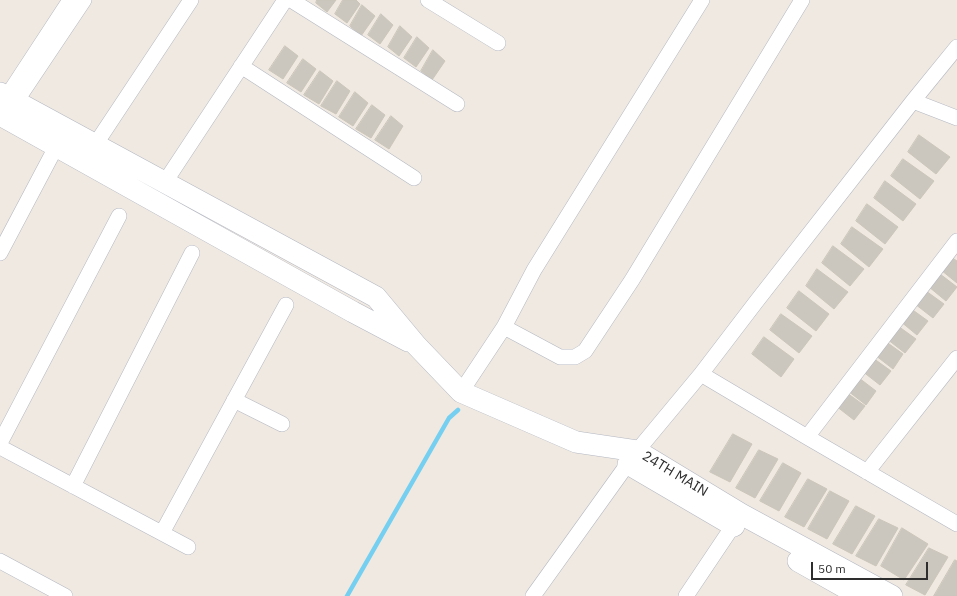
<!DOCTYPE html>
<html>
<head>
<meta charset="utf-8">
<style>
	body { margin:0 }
	#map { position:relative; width:957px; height:596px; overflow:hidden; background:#efe9e1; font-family:"IBM Plex Sans",sans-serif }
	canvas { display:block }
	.scale { position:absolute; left:811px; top:562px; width:117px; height:18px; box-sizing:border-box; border:2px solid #2e2e2e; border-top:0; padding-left:5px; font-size:12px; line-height:14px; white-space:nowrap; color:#2e2e2e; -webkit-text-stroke:3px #fff; paint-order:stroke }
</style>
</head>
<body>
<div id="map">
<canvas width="957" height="596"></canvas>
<div class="scale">50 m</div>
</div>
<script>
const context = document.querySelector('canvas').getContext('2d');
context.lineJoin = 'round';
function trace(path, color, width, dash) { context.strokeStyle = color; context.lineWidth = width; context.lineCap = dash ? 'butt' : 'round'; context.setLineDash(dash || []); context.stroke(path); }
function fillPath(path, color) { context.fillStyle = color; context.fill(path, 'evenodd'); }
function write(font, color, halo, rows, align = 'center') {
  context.font = font + ' "IBM Plex Sans",sans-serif'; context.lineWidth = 3; context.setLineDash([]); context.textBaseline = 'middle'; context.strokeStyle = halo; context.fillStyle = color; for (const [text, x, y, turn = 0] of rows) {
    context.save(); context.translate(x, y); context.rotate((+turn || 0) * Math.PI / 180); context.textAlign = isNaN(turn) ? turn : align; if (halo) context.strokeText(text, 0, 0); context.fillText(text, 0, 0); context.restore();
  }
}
trace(new Path2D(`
	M347 596 449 418 458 410`), '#75cff0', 4.5);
const building = new Path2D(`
	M317 0H336L327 12 316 3Z
	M343 0H356L360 4 347 23 335 14Z
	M362 5 375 16 361 36 350 26Z
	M381 14 393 25 380 44 368 35Z
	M400 26 412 37 399 56 388 47Z
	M417 37 429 48 416 67 404 58Z
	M285 46 298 56 283 79 269 70Z
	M433 50 445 61 432 80 421 71Z
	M303 59 316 69 301 92 287 83Z
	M320 71 333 81 319 104 304 95Z
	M337 81 350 91 336 114 321 106Z
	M355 92 368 103 353 126 339 117Z
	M372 105 385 115 371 138 356 129Z
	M391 116 403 126 389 149 375 140Z
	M919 135 950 157 936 174 908 152Z
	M903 159 934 181 920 199 891 176Z
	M885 181 916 204 903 221 874 198Z
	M867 204 898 227 885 244 856 221Z
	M852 227 883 249 869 267 841 244Z
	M833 246 864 269 850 286 822 263Z
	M951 257 957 261V283L941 270Z
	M817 269 848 292 834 309 806 286Z
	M940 274 957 287 946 301 929 287Z
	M799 291 829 314 816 331 787 308Z
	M926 291 944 304 933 318 915 304Z
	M910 308 928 321 917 335 900 321Z
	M781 314 812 336 799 353 770 330Z
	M898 326 916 339 905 353 887 339Z
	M764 337 794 359 781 377 752 354Z
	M885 341 903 354 893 369 875 355Z
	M873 358 891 371 880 385 862 371Z
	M859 378 876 391 866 405 848 391Z
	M847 393 865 406 854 420 836 406Z
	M733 434 752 444 730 482 710 472Z
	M759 450 778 459 755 498 736 488Z
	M783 463 801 473 779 511 760 501Z
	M808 479 827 489 804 527 785 517Z
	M830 491 849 501 827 539 808 529Z
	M856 506 875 516 852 554 833 544Z
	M879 519 898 528 876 566 856 556Z
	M902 528 928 544 904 580 881 566Z
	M929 548 948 557 925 595 906 585Z
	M955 560 957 561V596H934Z`);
fillPath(building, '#cbc7bf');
trace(building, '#cbc5ba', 1);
const street = new Path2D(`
	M291 0 457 104
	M428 0 498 43
	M241 66 414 178
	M913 101 957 118
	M2 104 70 0
	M11 109 84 0
	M95 145 191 0
	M165 182 285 0
	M0 253 56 147
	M504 327 560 357H575L585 351 632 280 802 0
	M701 374 807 437 957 524
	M461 392 504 327 534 270 702 0
	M234 400 282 424
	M807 437 957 241
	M0 443 119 216
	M0 447 188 547
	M867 472 957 358
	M73 486 192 253
	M162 533 286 305
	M0 561 65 596
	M533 596 637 451 701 374 756 302 913 101 957 47
	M686 596 739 517`);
const secondary = new Path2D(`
	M0 93 376 297 416 345 461 392 576 442 637 451 741 514 892 596
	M0 115 353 312 408 341
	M628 464 734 526
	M798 561 860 596`);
trace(street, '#b4b7c1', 16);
trace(secondary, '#b4b7c1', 22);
trace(street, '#fff', 15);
trace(secondary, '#fff', 21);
write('14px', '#2e2e2e', '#fff', [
	["24TH MAIN",675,474,31]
]);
</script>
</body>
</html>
